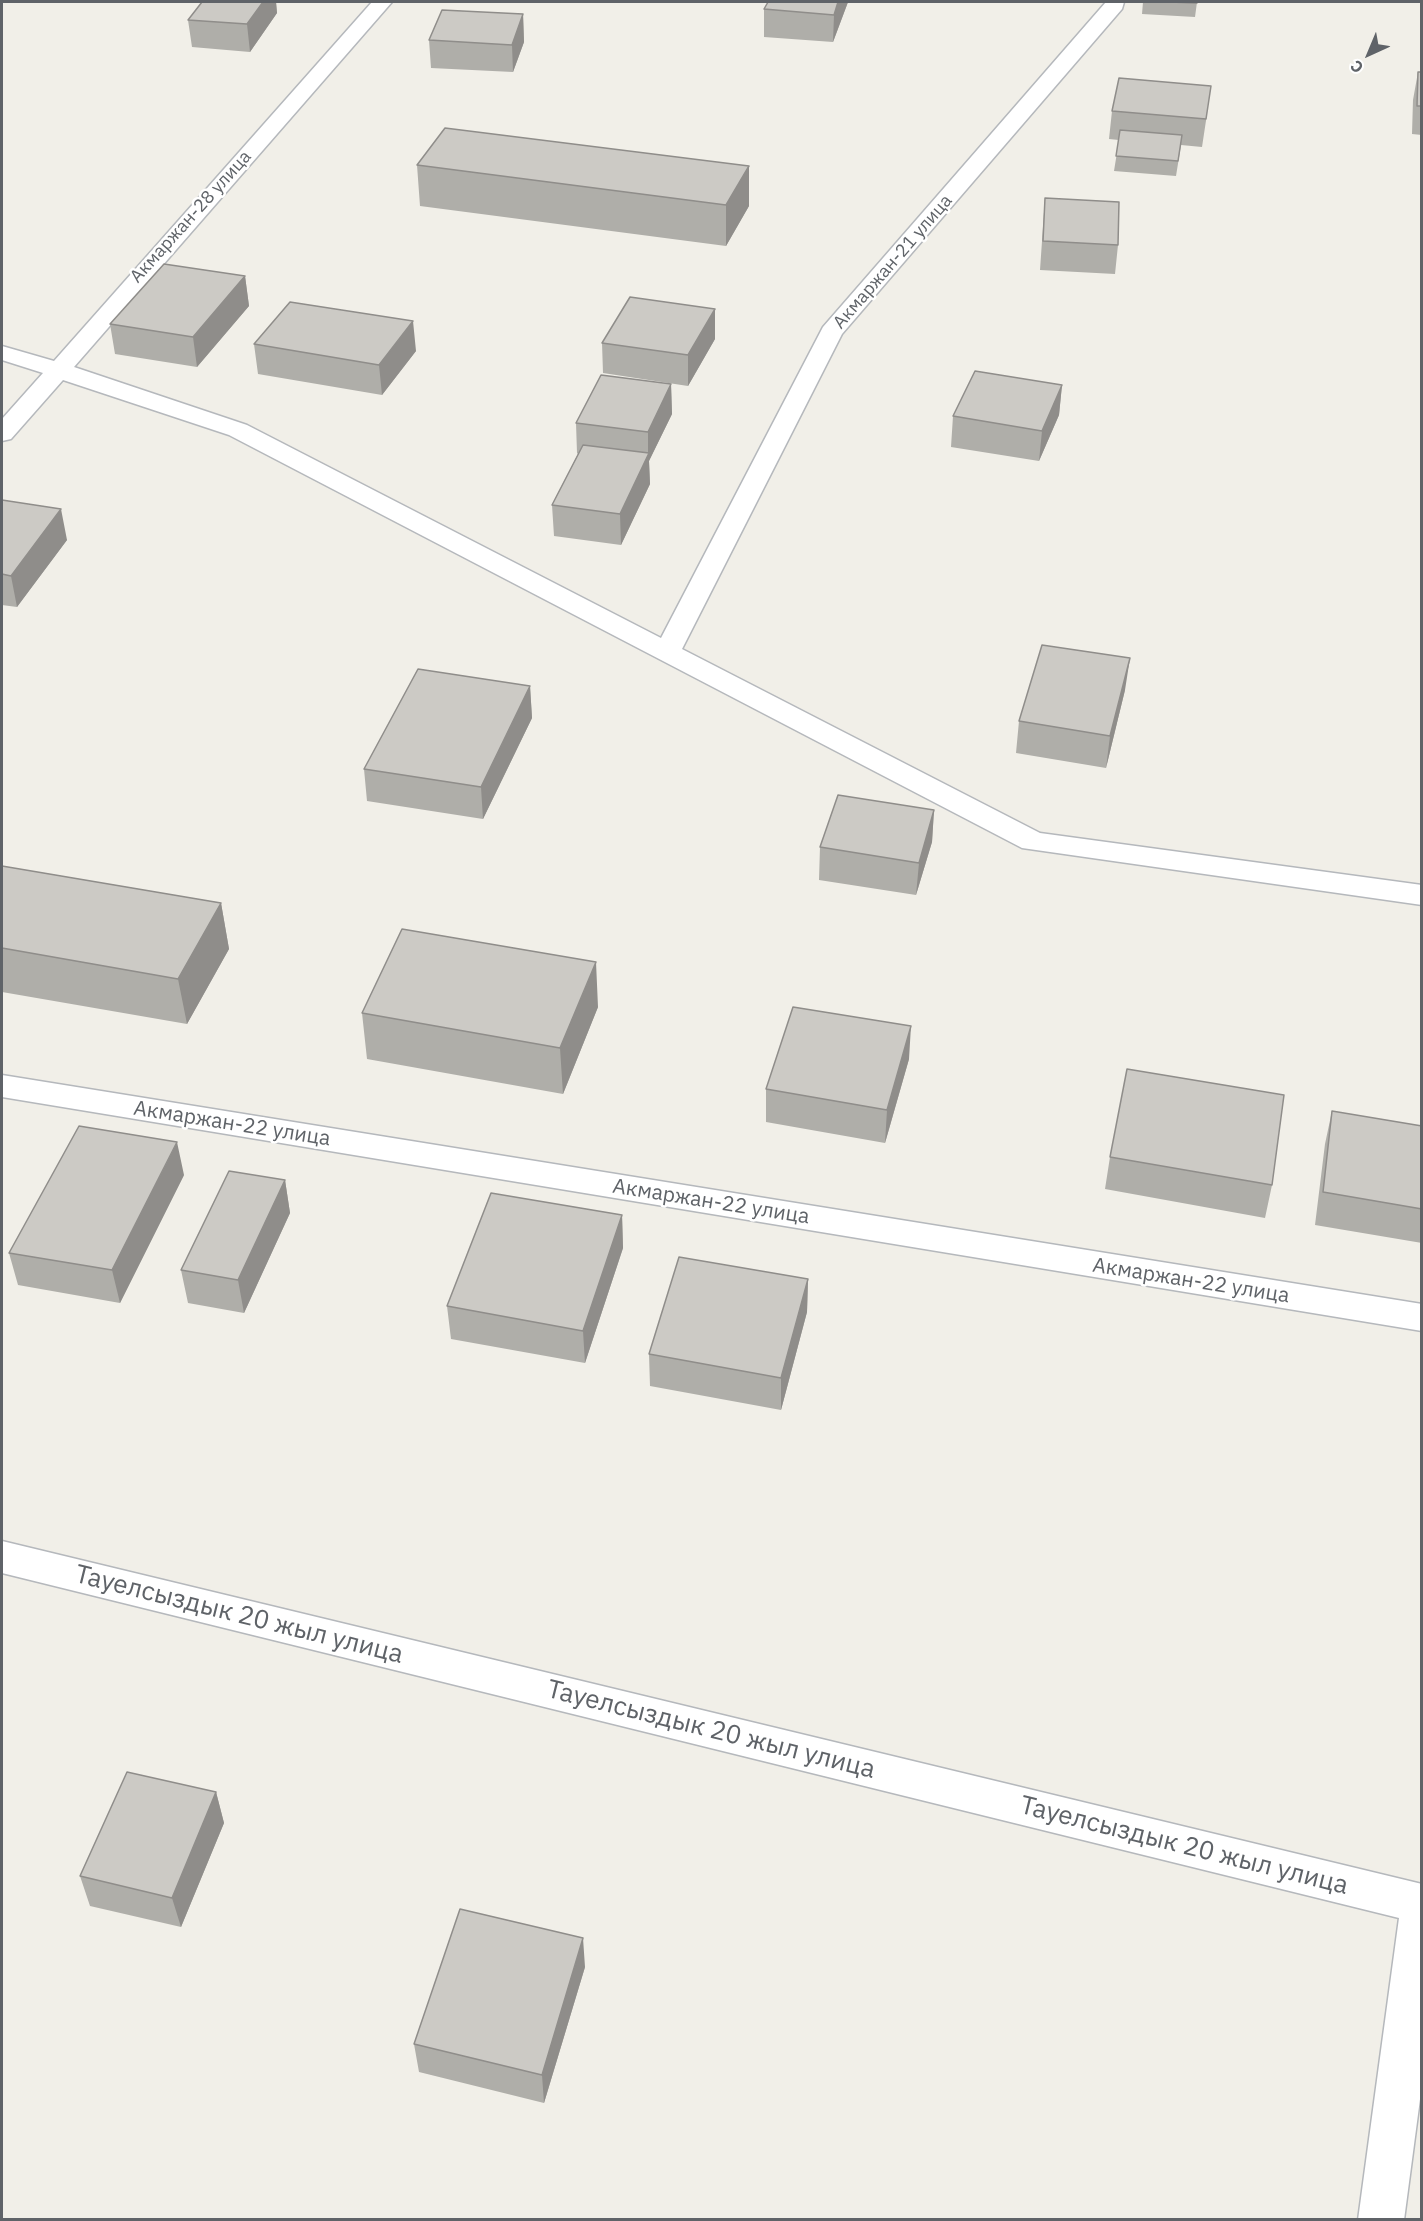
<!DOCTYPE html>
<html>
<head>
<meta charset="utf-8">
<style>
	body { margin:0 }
	#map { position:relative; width:1423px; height:2221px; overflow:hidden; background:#f1efe8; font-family:"IBM Plex Sans",sans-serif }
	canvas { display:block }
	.frame { position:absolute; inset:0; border:3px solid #5f6368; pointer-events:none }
	.north { position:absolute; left:1339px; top:24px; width:60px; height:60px; -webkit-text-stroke:4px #fff; paint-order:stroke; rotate:224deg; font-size:16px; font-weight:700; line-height:24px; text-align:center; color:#5f6368 }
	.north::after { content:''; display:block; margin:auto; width:21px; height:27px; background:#5f6368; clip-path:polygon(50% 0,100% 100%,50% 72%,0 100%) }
</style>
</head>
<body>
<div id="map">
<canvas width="1423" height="2221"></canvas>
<div class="frame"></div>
<div class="north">С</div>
</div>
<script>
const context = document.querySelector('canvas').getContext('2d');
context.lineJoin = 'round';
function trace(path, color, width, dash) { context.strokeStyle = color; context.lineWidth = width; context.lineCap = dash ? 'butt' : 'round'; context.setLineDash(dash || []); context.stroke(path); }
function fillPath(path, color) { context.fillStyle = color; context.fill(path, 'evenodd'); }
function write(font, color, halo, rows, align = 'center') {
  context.font = font + ' "IBM Plex Sans",sans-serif'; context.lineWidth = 5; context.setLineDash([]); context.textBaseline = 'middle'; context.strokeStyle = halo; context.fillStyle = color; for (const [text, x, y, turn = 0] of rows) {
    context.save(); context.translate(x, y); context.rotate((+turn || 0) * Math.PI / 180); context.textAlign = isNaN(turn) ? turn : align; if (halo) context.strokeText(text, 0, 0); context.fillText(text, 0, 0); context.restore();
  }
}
const street = new Path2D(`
	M372 2H392L74 367 247 425 661 638 823 327 1106 2H1124L1122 9 842 334 682 649 1040 833 1422 885V905L1022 848 229 435 63 380 11 439 2 441V419L43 373 2 360V346L54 361Z
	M2 1075 1422 1304V1331L2 1097Z
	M2 1541 1422 1884V2084L1404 2220H1358L1399 1918 2 1573Z`);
trace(street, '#b5b8bc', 3);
fillPath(street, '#fff');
fillPath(new Path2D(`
	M202 2H276L277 13 250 52 192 47 188 20Z
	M768 2H848L833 42 764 37V9Z
	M1143 2H1197L1195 17 1142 14Z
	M523 14 524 42 513 72 431 68 429 40Z
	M1418 72H1422V135L1412 134 1413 100Z
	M1112 111 1207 114 1202 147 1181 145 1176 176 1114 171 1119 140 1109 139Z
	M417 165 749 166V206L726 246 420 206Z
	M1045 198 1118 245 1115 274 1040 270Z
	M245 276 249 306 197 367 115 354 110 324Z
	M715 339 688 386 603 373 602 343Z
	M254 344 416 351 382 395 258 374Z
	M671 384 672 414 649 461 650 484 621 545 554 536 552 505 578 454 577 453 576 423Z
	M1062 385 1059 415 1039 461 951 447 953 416Z
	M2 500 67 540 17 607 2 605Z
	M530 686 532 718 483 819 367 801 364 769Z
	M1125 690 1106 768 1016 753 1019 721Z
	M934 810 932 842 916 895 819 880 820 847Z
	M2 866 221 903 229 949 187 1024 2 992Z
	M598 1007 563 1094 367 1059 362 1013Z
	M909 1059 885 1143 766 1122V1089Z
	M1332 1111 1422 1126V1243L1315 1225 1325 1144Z
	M1110 1157 1272 1185 1265 1218 1105 1189Z
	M184 1175 120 1303 18 1285 9 1253Z
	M285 1180 290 1213 244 1313 188 1303 181 1270Z
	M622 1215 623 1248 585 1363 451 1339 447 1306Z
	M808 1279 807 1312 781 1410 650 1386 649 1354Z
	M216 1792 224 1823 181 1927 90 1906 80 1876Z
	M585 1967 544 2103 419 2072 414 2044Z`), '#afaea9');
fillPath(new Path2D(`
	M263 2H276L277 13 250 52 247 24Z
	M838 2H848L833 42 834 15Z
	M523 14 524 42 513 72 512 45Z
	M749 166V206L726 246V205Z
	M245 276 249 306 197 367 193 337Z
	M715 309V339L688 386V355Z
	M413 321 416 351 382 395 379 365Z
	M671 384 672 414 649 461 650 484 621 545 620 514 648 455V432Z
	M1062 385 1059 415 1039 461 1042 431Z
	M61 509 67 540 17 607 11 576Z
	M1130 658 1125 690 1106 768 1110 736Z
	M530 686 532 718 483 819 481 787Z
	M934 810 932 842 916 895 919 863Z
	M221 903 229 949 187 1024 178 979Z
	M596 962 598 1007 563 1094 560 1048Z
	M911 1026 909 1059 885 1143 887 1110Z
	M177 1142 184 1175 120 1303 112 1270Z
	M285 1180 290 1213 244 1313 238 1280Z
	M622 1215 623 1248 585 1363 583 1331Z
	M808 1279 807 1312 781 1410V1378Z
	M216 1792 224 1823 181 1927 172 1898Z
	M583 1938 585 1967 544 2103 542 2075Z`), '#8f8d8a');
const building = new Path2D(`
	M202 2H263L247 24 188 20Z
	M768 2H838L834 15 764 9Z
	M1169 2H1197V3Z
	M442 10 523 14 512 45 429 40Z
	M1418 72H1422V106H1417Z
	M1119 78 1211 86 1206 119 1112 111Z
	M445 128 749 166 726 205 417 165Z
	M1120 130 1182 135 1178 161 1116 156Z
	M1045 198 1119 202 1118 245 1043 241Z
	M164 264 245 276 193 337 110 324Z
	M630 297 715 309 688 355 602 343Z
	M290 302 413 321 379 365 254 344Z
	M975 371 1062 385 1042 431 953 416Z
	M601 375 671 384 648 432 576 423Z
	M583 445 649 453 620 514 552 505Z
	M2 500 61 509 11 576 2 574Z
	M1042 645 1130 658 1110 736 1019 721Z
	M418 669 530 686 481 787 364 769Z
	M838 795 934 810 919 863 820 847Z
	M2 866 221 903 178 979 2 948Z
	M402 929 596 962 560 1048 362 1013Z
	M793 1007 911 1026 887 1110 766 1089Z
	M1127 1069 1284 1095 1272 1185 1110 1157Z
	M1332 1111 1422 1126V1209L1323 1192Z
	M79 1126 177 1142 112 1270 9 1253Z
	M229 1171 285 1180 238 1280 181 1270Z
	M491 1193 622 1215 583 1331 447 1306Z
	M679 1257 808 1279 781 1378 649 1354Z
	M127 1772 216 1792 172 1898 80 1876Z
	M460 1909 583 1938 542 2075 414 2044Z`);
fillPath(building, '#cccac5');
trace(building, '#8f8d8a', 1.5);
write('18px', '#5f6368', '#fff', [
	["Акмаржан-28 улица",191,217,-48],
	["Акмаржан-21 улица",893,262,-49]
]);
write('21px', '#5f6368', '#fff', [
	["Акмаржан-22 улица",232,1124,9],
	["Акмаржан-22 улица",711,1202,9],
	["Акмаржан-22 улица",1191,1281,9]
]);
write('26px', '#5f6368', '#fff', [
	["Тауелсыздык 20 жыл улица",239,1615,14],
	["Тауелсыздык 20 жыл улица",711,1730,14],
	["Тауелсыздык 20 жыл улица",1184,1846,14]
]);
</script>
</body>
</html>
